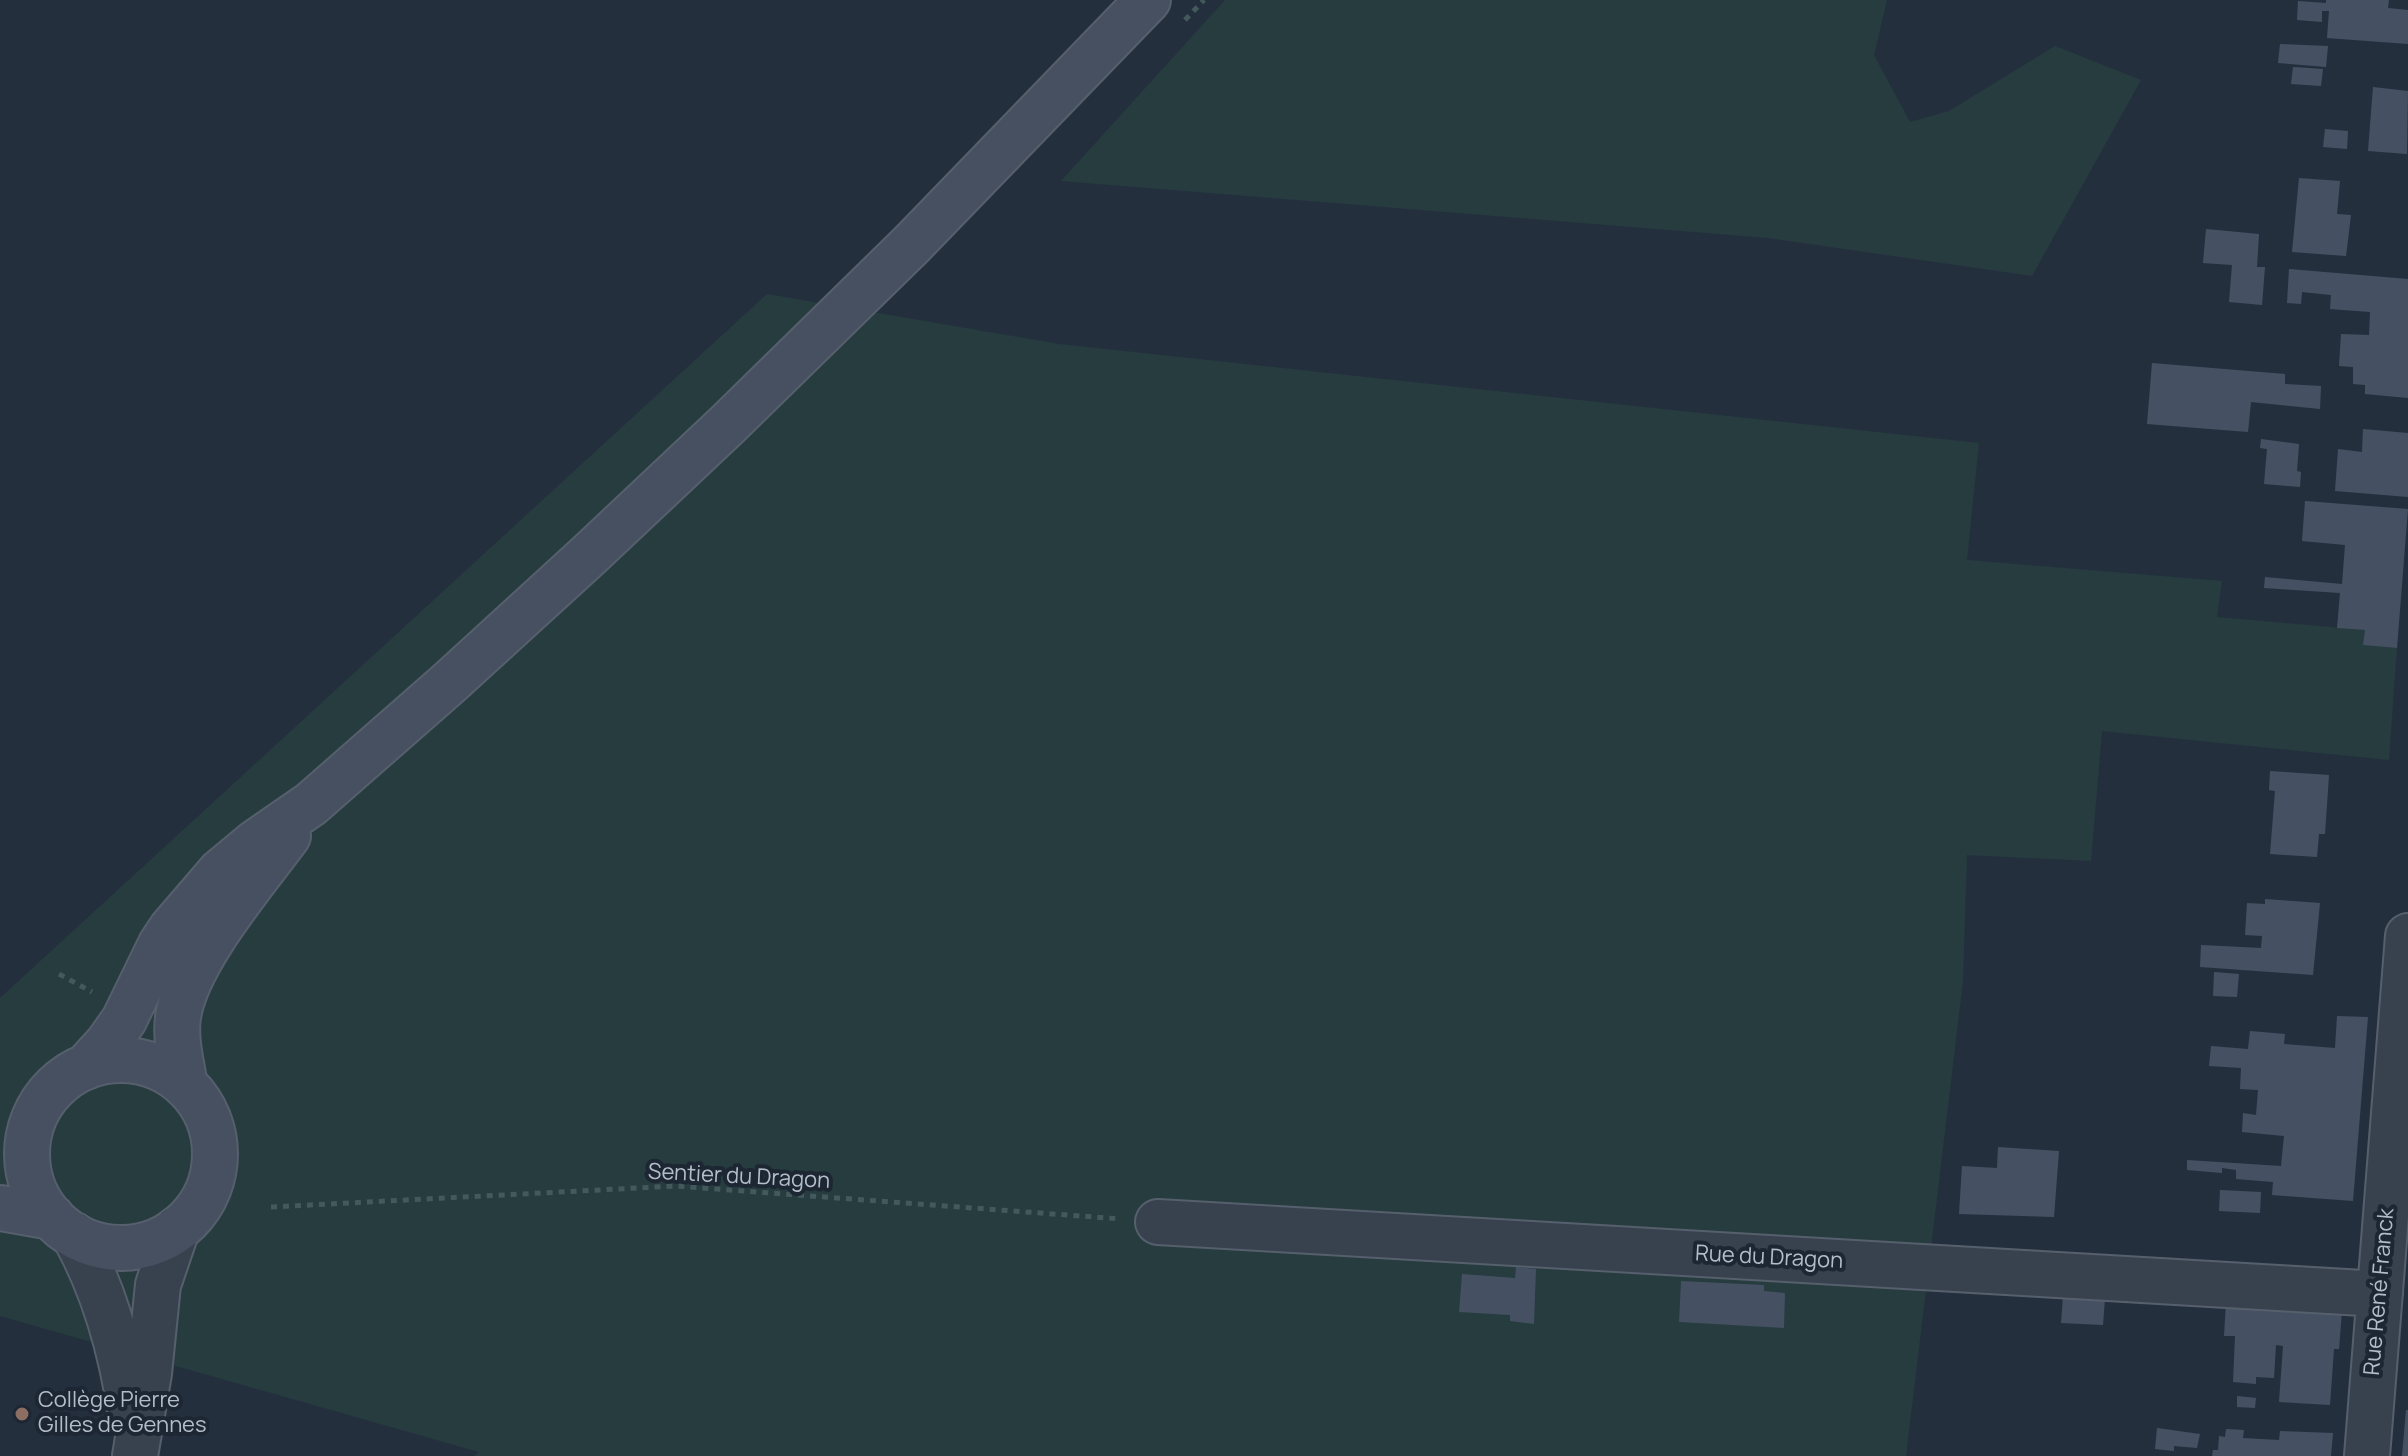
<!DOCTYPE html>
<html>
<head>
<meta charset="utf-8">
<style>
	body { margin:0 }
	canvas { display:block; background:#242f3e }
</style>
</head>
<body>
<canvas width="2408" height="1456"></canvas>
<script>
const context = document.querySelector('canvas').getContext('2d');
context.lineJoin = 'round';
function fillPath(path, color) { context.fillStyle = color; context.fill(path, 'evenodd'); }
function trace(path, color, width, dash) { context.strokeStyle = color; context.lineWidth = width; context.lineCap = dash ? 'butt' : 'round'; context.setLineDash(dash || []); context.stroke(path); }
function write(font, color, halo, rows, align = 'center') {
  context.font = font + ' Manrope,sans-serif'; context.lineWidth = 8; context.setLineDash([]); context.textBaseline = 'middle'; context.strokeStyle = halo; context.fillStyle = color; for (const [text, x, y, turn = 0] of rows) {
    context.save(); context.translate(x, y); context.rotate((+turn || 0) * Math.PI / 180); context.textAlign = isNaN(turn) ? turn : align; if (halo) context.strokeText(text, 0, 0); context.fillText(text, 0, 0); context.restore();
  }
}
fillPath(new Path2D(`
	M1225 0H1887L1874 55 1910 122 1949 111 2055 46 2141 80 2032 276 1768 238 1061 181Z
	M767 294 1059 344 1979 443 1967 560 2222 581 2217 617 2365 630 2364 645 2397 648 2389 760 2102 731 2091 861 1967 855 1963 981 1906 1456H474L479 1452 0 1316V998Z`), '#263c3f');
fillPath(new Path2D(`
	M2326 0H2389L2388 8 2408 10V44L2327 38 2329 11H2322V22L2297 20 2298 1 2326 3Z
	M2280 44 2328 46 2326 67 2278 63Z
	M2293 67 2323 69 2321 86 2291 84Z
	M2373 87 2408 91 2407 154 2368 151Z
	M2325 129 2348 131 2347 149 2323 147Z
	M2299 178 2340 181 2337 214 2351 215 2346 256 2292 252Z
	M2206 229 2259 234 2257 267H2265L2262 305 2229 302 2232 265 2203 263Z
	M2289 269 2408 279V398L2365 394V385L2353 384V367L2339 366 2341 334 2369 335 2370 312 2330 309 2331 295 2302 292 2301 304 2287 303Z
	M2152 363 2285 374V384L2321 386 2320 409 2251 402 2248 432 2147 424Z
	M2363 429 2408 433V497L2335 491 2338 449 2362 452Z
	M2261 439 2299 444 2297 471 2301 472 2300 487 2264 484 2267 449 2260 448Z
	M2305 501 2408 509 2397 648 2363 645 2365 630 2337 628 2340 593 2264 588 2265 577 2342 584 2345 545 2302 541Z
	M2270 771 2329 775 2325 834H2319L2317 857 2270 854 2275 791 2269 790Z
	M2265 899 2320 903 2313 975 2200 967 2201 945 2261 948 2262 936 2245 935 2247 903 2265 904Z
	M2214 972 2239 974 2237 997 2213 996Z
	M2337 1016 2368 1017 2353 1201 2272 1195 2273 1182 2236 1179V1170L2222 1168V1173L2187 1170V1160L2281 1166 2284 1136 2242 1132 2243 1113 2256 1115 2258 1090 2240 1089 2241 1068 2209 1066 2211 1046 2248 1049 2250 1031 2285 1034 2284 1044 2335 1048Z
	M1998 1147 2059 1151 2054 1217 1959 1214 1962 1166 1997 1168Z
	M2220 1190 2261 1192 2260 1213 2219 1211Z
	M1516 1267 1536 1269 1534 1324 1510 1321V1315L1459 1312 1462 1274 1515 1278Z
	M1681 1281 1764 1285V1291L1785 1293 1784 1328 1679 1322Z
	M2064 1283 2106 1285 2103 1325 2061 1323Z
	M2226 1302 2342 1311 2339 1349H2334L2330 1405 2279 1402 2283 1346 2276 1345 2274 1378 2256 1377V1384L2233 1382 2235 1336H2224Z
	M2237 1396 2256 1398 2255 1408 2237 1407Z
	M2406 1410H2408V1456H2402Z
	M2157 1428 2200 1434 2197 1448 2174 1446V1451L2155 1449Z
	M2226 1429 2244 1430 2243 1438 2279 1440 2280 1431 2333 1433 2331 1456H2212L2213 1450H2218L2219 1436 2225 1437Z`), '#455162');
const street = new Path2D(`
	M1158 1222 2380 1294
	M74 1235C105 1291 122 1353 131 1416
	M135 1456 149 1373 158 1285 177 1229
	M2367 1456 2408 936`);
const secondary = new Path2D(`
	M27 1154a94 94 0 1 1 188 0a94 94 0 1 1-188 0Z
	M86 1067 107 1044 124 1020 161 944 171 929 220 872 256 842 311 804 449 683 589 555 726 426 912 244 1148 0
	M185 1085C181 1063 175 1039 178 1017 186 961 254 882 288 836
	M0 1208 52 1217`);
trace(street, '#565f6c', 48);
trace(secondary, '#565f6c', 48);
trace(new Path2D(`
	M1185 20 1204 0
	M59 974 92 992
	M271 1207 676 1186 1121 1219`), '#44595c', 5, [6, 6]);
trace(street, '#38414e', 44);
trace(secondary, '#465061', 44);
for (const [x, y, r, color] of [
	[22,1414,8,"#8d6e63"]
]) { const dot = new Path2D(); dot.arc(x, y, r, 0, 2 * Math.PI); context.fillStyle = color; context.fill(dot); trace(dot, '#1d2633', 3); }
write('22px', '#b4bcc9', '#1d2633', [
	["Sentier du Dragon",739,1177,3],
	["Rue du Dragon",1769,1258,3],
	["Rue René Franck",2380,1292,-85]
]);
write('22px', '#b4bcc9', '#1d2633', [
	["Collège Pierre",38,1401],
	["Gilles de Gennes",38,1426]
], 'left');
</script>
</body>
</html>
